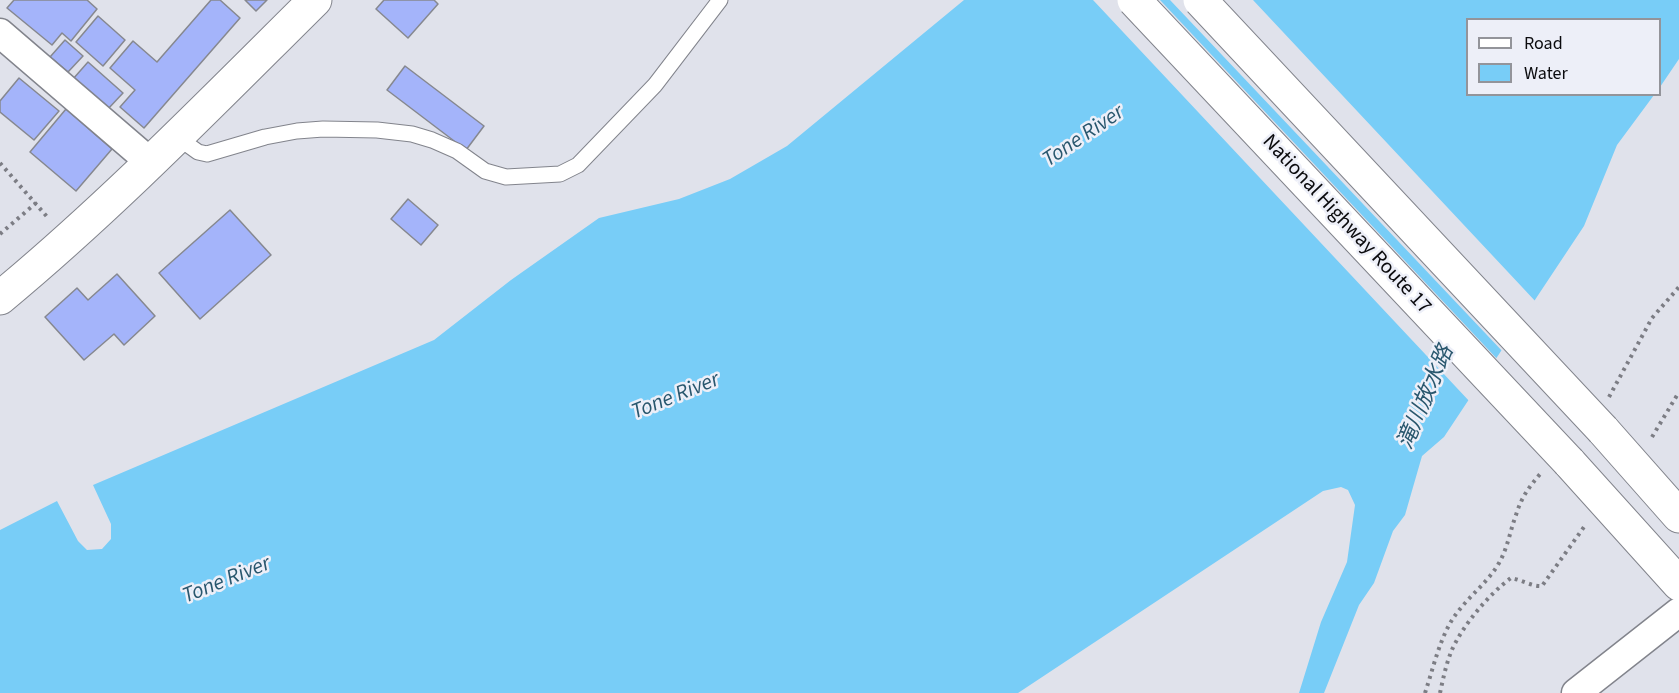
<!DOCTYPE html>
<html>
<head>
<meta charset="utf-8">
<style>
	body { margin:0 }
	#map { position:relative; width:1679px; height:693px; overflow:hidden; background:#e0e2eb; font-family:"Source Sans 3",sans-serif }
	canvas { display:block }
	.legend { position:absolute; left:1466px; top:18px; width:195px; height:78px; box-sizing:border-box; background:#edeff8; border:2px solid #93949a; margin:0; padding:8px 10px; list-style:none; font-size:18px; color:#0b0b0e }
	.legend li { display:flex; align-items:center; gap:12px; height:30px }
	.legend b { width:30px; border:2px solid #93949a }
</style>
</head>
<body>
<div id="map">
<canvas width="1679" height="693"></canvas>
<ul class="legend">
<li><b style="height:8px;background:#fff"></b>Road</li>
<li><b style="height:16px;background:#78cdf7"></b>Water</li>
</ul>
</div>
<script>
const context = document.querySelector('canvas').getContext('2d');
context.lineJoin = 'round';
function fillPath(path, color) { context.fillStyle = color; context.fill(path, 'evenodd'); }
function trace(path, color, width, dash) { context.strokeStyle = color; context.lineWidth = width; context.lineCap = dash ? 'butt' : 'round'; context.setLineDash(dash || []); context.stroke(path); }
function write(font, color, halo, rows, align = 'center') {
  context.font = font + ' "Source Sans 3","Noto Sans JP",sans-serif'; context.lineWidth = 5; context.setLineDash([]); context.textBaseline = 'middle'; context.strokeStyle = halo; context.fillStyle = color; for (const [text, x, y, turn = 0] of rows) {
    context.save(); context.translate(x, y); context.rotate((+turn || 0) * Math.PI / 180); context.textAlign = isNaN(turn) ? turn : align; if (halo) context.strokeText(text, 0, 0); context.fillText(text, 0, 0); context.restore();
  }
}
fillPath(new Path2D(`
	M964 0H1679V59L1660 87V20H1468V94L1654 95 1617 145 1584 226 1444 437 1422 456 1405 515 1393 531 1374 583 1359 605 1324 693H1299L1321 622 1347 562 1355 505 1348 490 1341 487 1323 491 1018 693H0V530L57 501 78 541 87 550 102 549 111 539V524L93 485 434 340 511 280 599 218 679 199 730 179 787 146Z`), '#78cdf7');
fillPath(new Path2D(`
	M1093 0H1160L1499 361 1471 403Z
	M1170 0H1253L1537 303 1504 353Z`), '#e0e2eb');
const building = new Path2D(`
	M14 0H87L97 9 71 41 62 33 52 45 7 8Z
	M211 0H220L240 18 144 128 120 107 135 90 110 68 133 41 157 62Z
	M245 0H267L256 11Z
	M384 0H434L438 4 408 38 376 9Z
	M98 16 125 40 103 66 76 42Z
	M65 40 83 56 68 72 50 57Z
	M88 62 123 93 107 110 73 79Z
	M405 66 484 126 466 150 387 90Z
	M19 78 59 111 34 140 0 112V101Z
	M66 109 112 149 76 191 30 152Z
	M408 199 438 225 421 245 391 219Z
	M230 210 271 255 200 319 159 273Z
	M117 274 155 316 124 345 114 334 84 360 45 317 77 288 88 300Z`);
fillPath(building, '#a4b4fa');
trace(building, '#86888f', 1.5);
const service = new Path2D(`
	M177 137 198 152 207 154 265 137 297 131 323 129 377 130 412 134 432 140 457 151 485 171 506 177 560 174 578 165 655 85 720 0`);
const minor = new Path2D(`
	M0 33 150 162
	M1576 693 1679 612`);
const tertiary = new Path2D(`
	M0 298C111 206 212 102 315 0`);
const trunk = new Path2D(`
	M1603 430 1679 516
	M1569 462 1679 584`);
trace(service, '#82848c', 17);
trace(minor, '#82848c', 31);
trace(tertiary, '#82848c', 35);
trace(trunk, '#82848c', 35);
trace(new Path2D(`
	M0 163 49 219
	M0 234 36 203
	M1609 397 1652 318 1679 287
	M1652 437 1679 392
	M1425 693C1433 669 1439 641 1452 620 1465 599 1487 584 1499 563 1508 547 1510 531 1516 515 1521 498 1530 485 1542 472
	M1440 693C1443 679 1446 665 1451 652 1462 626 1489 594 1511 578 1522 580 1533 587 1542 586L1584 527`), '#7c7d84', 4, [3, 4.5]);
trace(service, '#fff', 15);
trace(minor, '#fff', 28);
trace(tertiary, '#fff', 33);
trace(trunk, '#fff', 33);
const trunkBridge = new Path2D(`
	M1134 0 1569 462
	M1200 0 1603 430`);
trace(trunkBridge, '#82848c', 35, []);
trace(trunkBridge, '#fff', 33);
write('21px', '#0b0b0e', '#edeff8', [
	["National Highway Route 17",1346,225,47]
]);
write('italic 22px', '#29576e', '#edeff8', [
	["Tone River",1084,137,-34],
	["Tone River",676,397,-22],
	["滝川放水路",1427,398,-67],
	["Tone River",227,581,-22]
]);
</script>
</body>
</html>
